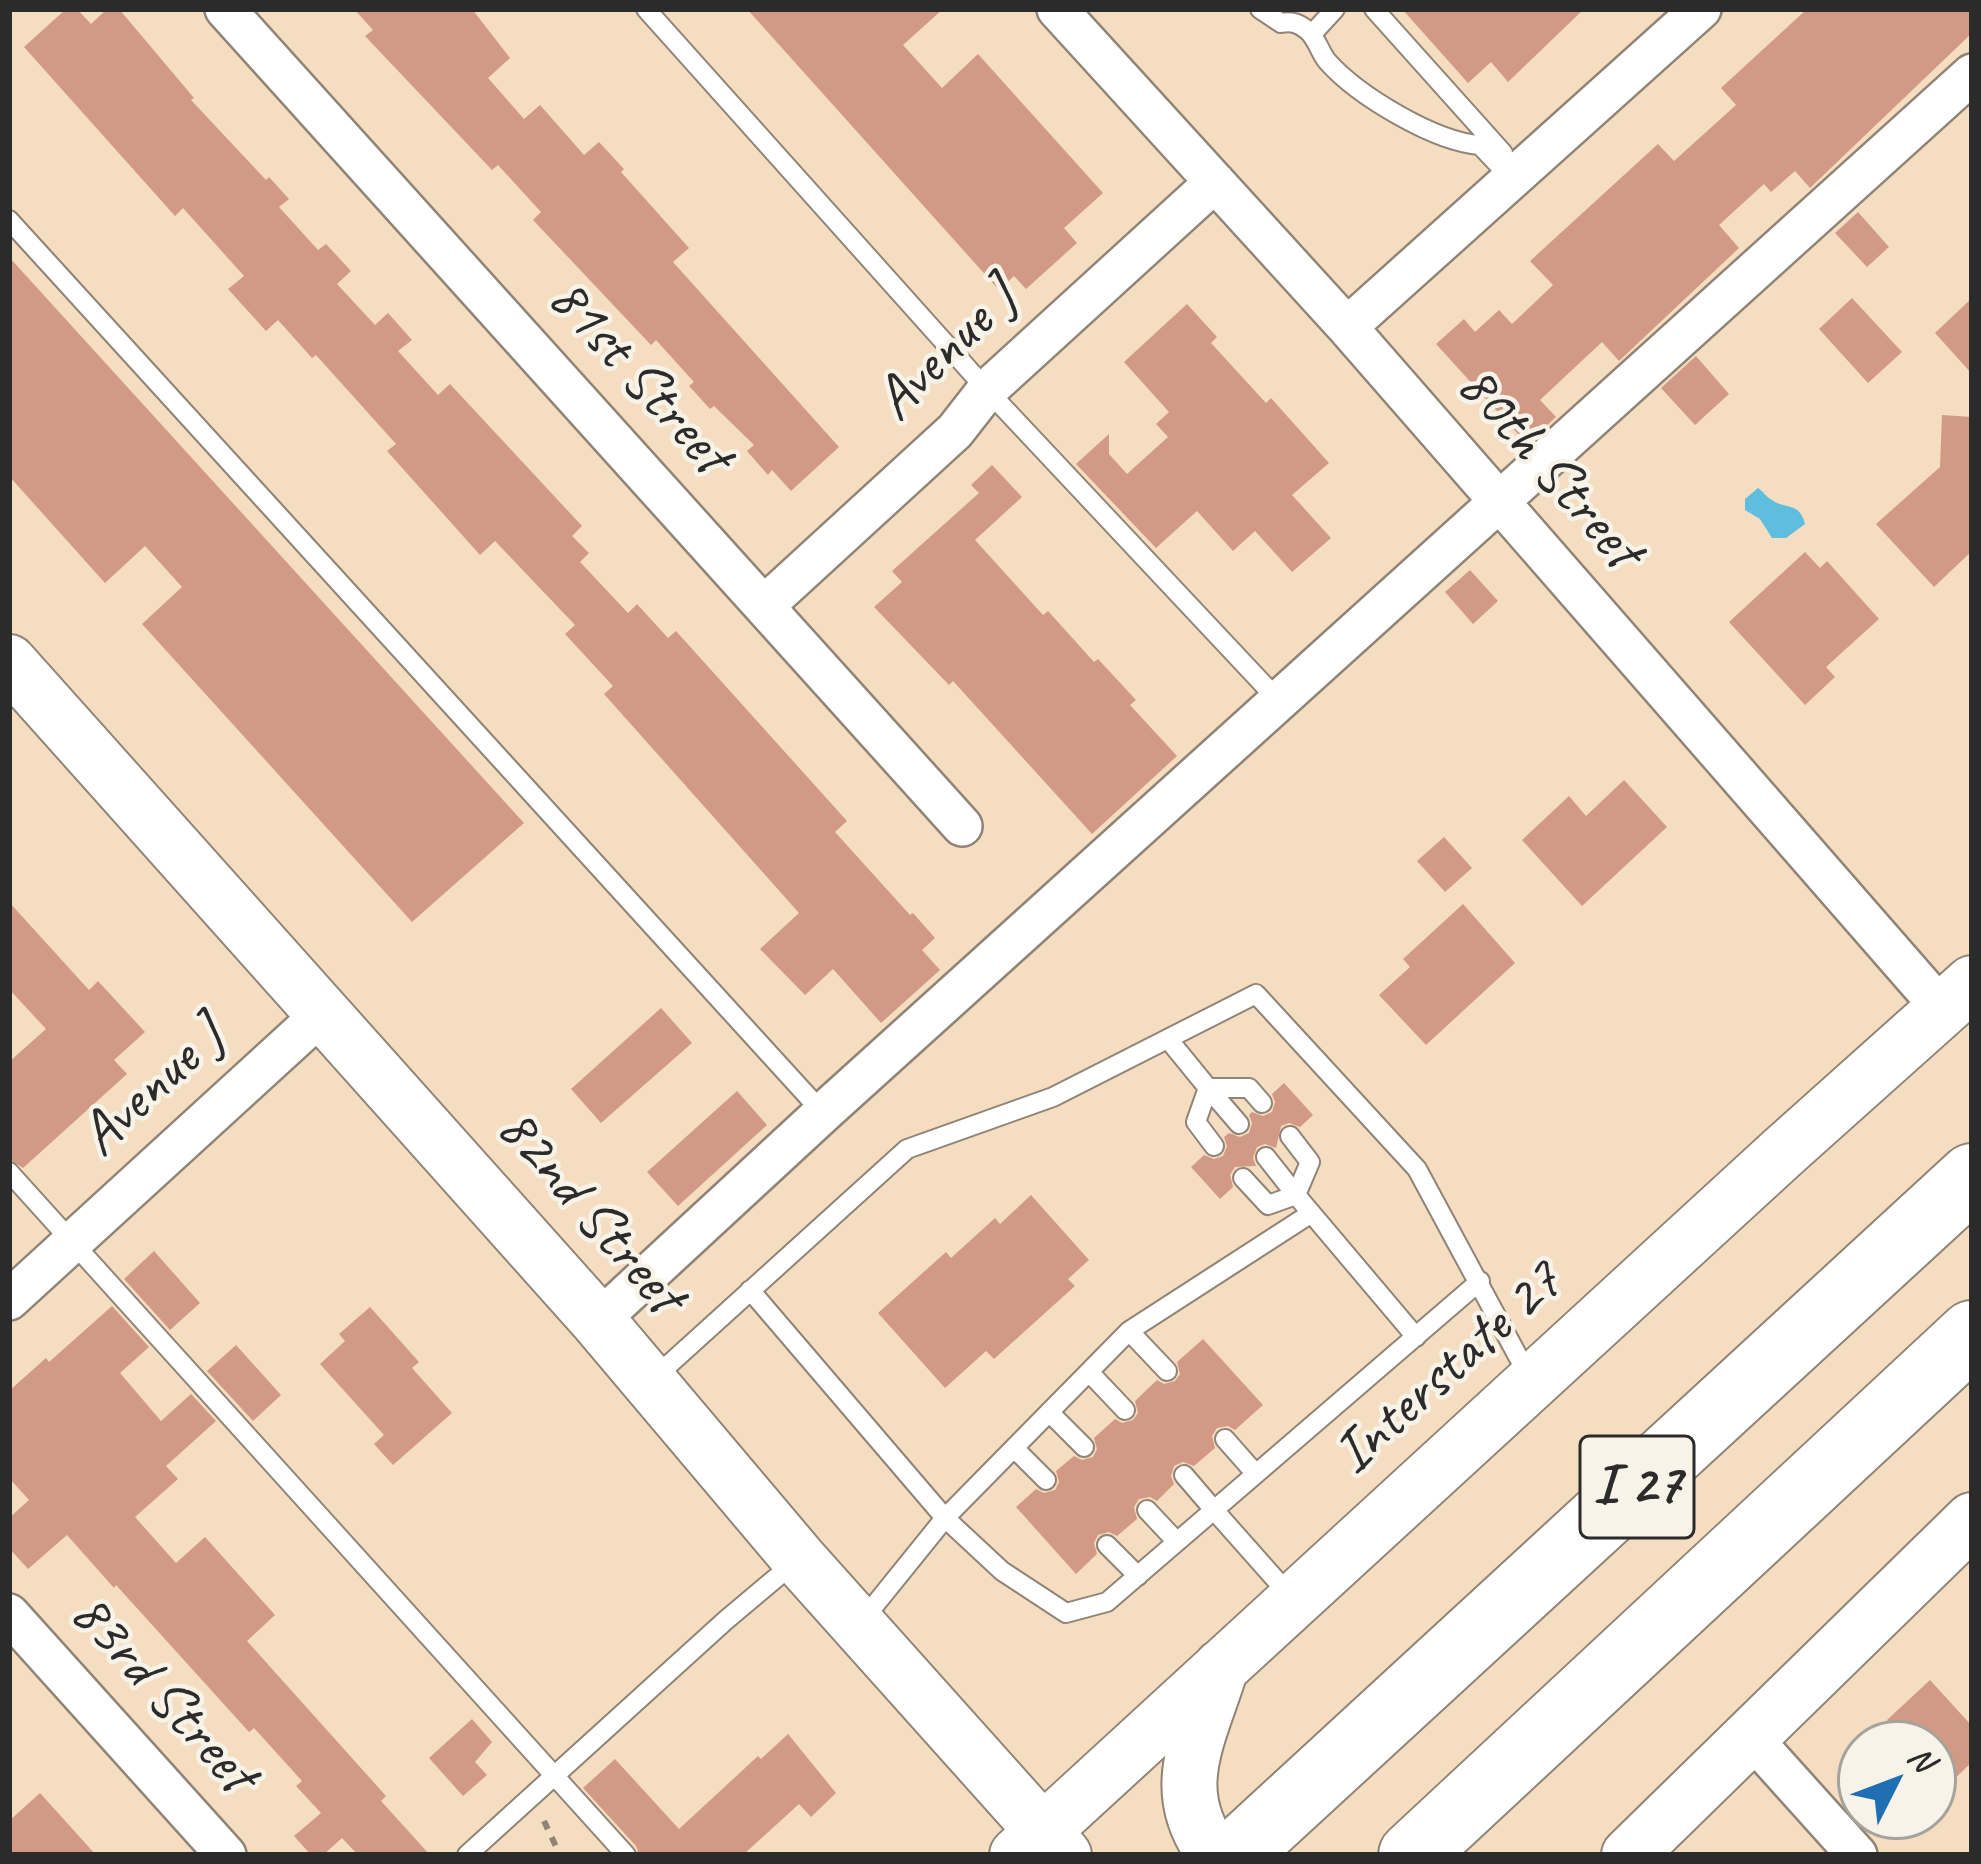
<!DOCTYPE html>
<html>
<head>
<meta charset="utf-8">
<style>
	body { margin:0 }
	#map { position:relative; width:1981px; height:1864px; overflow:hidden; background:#f4ddc0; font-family:Caveat,sans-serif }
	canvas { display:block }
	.frame { position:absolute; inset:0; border:12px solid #2b2b2b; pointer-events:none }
	.north { position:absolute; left:1837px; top:1720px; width:120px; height:120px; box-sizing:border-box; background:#f7f3e8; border:3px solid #a5a39c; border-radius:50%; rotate:48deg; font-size:33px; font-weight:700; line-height:48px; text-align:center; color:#2b2b2b }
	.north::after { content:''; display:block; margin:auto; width:42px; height:54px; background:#1f6fb2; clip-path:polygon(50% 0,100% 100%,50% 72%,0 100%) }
</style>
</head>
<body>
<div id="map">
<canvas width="1981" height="1864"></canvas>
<div class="frame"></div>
<div class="north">N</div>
</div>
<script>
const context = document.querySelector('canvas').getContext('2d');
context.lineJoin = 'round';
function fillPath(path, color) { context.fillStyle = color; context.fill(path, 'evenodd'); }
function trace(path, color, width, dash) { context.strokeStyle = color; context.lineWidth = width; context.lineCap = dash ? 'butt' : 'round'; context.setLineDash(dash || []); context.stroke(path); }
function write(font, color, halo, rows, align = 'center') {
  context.font = font + ' Caveat,sans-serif'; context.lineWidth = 9; context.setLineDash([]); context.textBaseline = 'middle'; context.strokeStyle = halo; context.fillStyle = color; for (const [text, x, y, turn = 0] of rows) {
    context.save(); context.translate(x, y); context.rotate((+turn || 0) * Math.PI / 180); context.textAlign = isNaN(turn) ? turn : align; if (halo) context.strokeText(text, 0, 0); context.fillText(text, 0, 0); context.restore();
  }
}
fillPath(new Path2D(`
	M1758 488C1763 491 1766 497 1772 500 1786 510 1799 501 1805 524L1786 538H1772L1760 519 1745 510V499Z`), '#5fbedd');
fillPath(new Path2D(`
	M66 9H77L91 24 107 9H119L194 98 191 100 266 180 269 177 289 199 279 207 318 250 326 244 351 271 337 284 375 325 388 313 412 340 398 351 438 395 450 384 582 526 572 536 589 553 580 562 628 613 637 604 668 638 676 631 847 821 835 832 910 915 913 913 935 938 922 950 940 970 881 1023 833 969 805 995 760 949 799 913 604 694 613 686 565 634 575 625 495 541 480 555 387 451 396 444 316 355 312 358 278 320 266 331 228 289 244 276 183 208 175 216 24 47Z
	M354 9H472L510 58 488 78 524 119 540 105 584 155 599 142 624 169 621 172 689 248 673 262 839 447 791 491 772 470 768 475 747 451 754 445 714 406 710 409 689 386 694 382 656 340 651 345 533 220 541 212 498 165 492 170 365 36 373 30Z
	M747 9H943L903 45 942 88 978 54 1103 193 1064 228 1077 243 1026 289 1014 276 999 290Z
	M1402 9H1584L1508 82 1491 62 1468 83Z
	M1807 9H1972V33L1810 188 1795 171 1771 192 1764 184 1719 225 1739 248 1619 361 1602 342 1540 400 1556 417 1527 444 1436 344 1464 319 1475 332 1499 310 1512 324 1553 285 1530 261 1658 144 1674 161 1736 105 1721 88Z
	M1858 212 1889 247 1867 267 1835 233Z
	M9 257 524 823 412 922 142 624 182 587 145 546 105 583 9 476Z
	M1852 298 1902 352 1868 383 1819 329Z
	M1972 298V374L1935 333Z
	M1187 304 1217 337 1211 343 1266 403 1271 398 1329 463 1292 495 1331 538 1292 572 1255 531 1233 551 1197 511 1156 548 1076 464 1109 434V454L1127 474 1168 437 1156 424 1169 412 1124 362Z
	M1696 356 1729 394 1695 425 1661 388Z
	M1942 415 1972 417V551L1934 587 1876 524 1940 467Z
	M992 465 1022 497 975 540 1043 615 1048 611 1094 662 1098 659 1136 700 1130 705 1177 756 1092 834 953 681 949 685 874 607 902 582 892 571 979 493 971 485Z
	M1805 552 1820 568 1827 561 1879 619 1826 667 1835 677 1805 705 1729 622Z
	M1470 570 1498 601 1473 624 1445 592Z
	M1624 780 1667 827 1582 906 1522 840 1569 796 1586 816Z
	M1444 837 1472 868 1445 892 1417 861Z
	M9 902 89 990 98 981 145 1032 114 1060 127 1074 23 1168 9 1159V1062L46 1029 9 989Z
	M1463 904 1515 963 1426 1045 1379 995 1410 967 1403 959Z
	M661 1008 692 1043 601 1123 571 1089Z
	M1284 1083 1313 1115 1300 1127 1289 1123 1281 1126 1276 1148 1265 1144 1257 1147 1253 1158 1256 1166 1235 1167 1230 1175 1233 1187 1220 1199 1191 1167 1204 1155 1214 1159 1223 1156 1227 1146 1224 1137 1229 1133 1240 1137 1249 1133 1252 1123 1249 1115 1252 1112 1263 1116 1272 1112 1275 1102 1272 1094Z
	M737 1091 767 1125 678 1206 647 1172Z
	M1031 1195 1089 1260 1068 1279 1075 1286 994 1359 986 1351 945 1388 878 1313 946 1252 951 1258 995 1218 1000 1224Z
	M154 1251 200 1303 170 1330 124 1279Z
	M112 1306 149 1347 120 1373 161 1421 191 1394 216 1421 166 1466 178 1479 135 1517 176 1563 205 1537 275 1615 247 1641 386 1796 381 1801 430 1855H358L342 1838 323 1855H311L294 1836 321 1813 296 1786 302 1781 254 1728 249 1732 116 1585 114 1588 67 1535 28 1569 9 1548V1518L29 1500 9 1478V1391L46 1358 49 1362Z
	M370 1307 419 1362 412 1368 452 1413 393 1465 374 1444 384 1435 320 1364 345 1341 339 1334Z
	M1203 1339 1263 1405 1235 1430 1228 1426 1217 1428 1212 1436 1215 1448 1194 1466 1183 1462 1174 1466 1171 1476 1174 1484 1157 1501 1150 1497 1139 1499 1134 1507 1137 1519 1117 1536 1109 1532 1098 1535 1094 1543 1097 1554 1076 1574 1016 1507 1036 1489 1044 1493 1055 1490 1059 1482 1056 1471 1074 1456 1082 1460 1093 1457 1097 1449 1094 1438 1115 1419 1122 1423 1133 1420 1138 1413 1135 1401 1157 1380 1164 1384 1175 1381 1180 1374 1177 1362Z
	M236 1345 281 1395 253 1421 207 1371Z
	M1930 1680 1972 1726V1762L1952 1781 1933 1760V1744H1909L1887 1720Z
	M472 1719 492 1742 475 1762 487 1775 463 1796 429 1758Z
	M788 1734 836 1793 811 1817 799 1804 743 1855H639L636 1846 583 1788 615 1759 679 1829 758 1756 761 1759Z
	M40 1793 96 1855H9V1821Z`), '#d29a84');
const service = new Path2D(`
	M646 9 987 390 1279 701
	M1260 9 1281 23C1292 21 1298 23 1307 30 1317 38 1319 51 1327 61 1358 96 1435 142 1480 145L1512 179
	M1374 9 1503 153
	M1312 34 1335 9
	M9 220 823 1113
	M1168 1039 1208 1088H1249L1262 1103
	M1208 1088 1196 1122 1214 1146
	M1208 1088 1239 1124
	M1290 1136 1310 1162 1296 1195 1416 1337
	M9 1172 626 1855
	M1243 1178 1268 1205 1296 1195 1266 1157
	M750 1290 945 1518 1129 1331 1310 1214
	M1129 1331 1167 1371
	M1089 1372 1125 1410
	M654 1378 907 1149 1053 1097 1256 994 1417 1169 1528 1375
	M1049 1412 1084 1447
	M1225 1439 1255 1473
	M1014 1448 1046 1480
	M1184 1475 1214 1510 1480 1281
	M1147 1510 1177 1542
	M1107 1545 1138 1576
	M861 1622 945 1518 1002 1571 1066 1613 1107 1602 1214 1510 1292 1598
	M467 1855 726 1620 795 1562`);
const minor = new Path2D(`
	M225 9 962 826
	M1057 9 1347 327 1943 1010
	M1347 327 1701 9
	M764 606 955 431 987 390 1215 182
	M9 1300 324 1012
	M598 1321 823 1113 1972 74
	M9 1614 226 1855
	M1750 1736 1857 1855`);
const secondary = new Path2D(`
	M9 662 598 1321 799 1559 1064 1855
	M1017 1855 1782 1153 1972 983
	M1215 1855C1165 1790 1200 1737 1221 1667
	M1629 1855 1972 1520`);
const motorway = new Path2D(`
	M1235 1855 1972 1177
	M1412 1855 1972 1334`);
trace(service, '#908476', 22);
trace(minor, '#908476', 44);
trace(secondary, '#908476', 58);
trace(motorway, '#908476', 70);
trace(new Path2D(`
	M544 1821 560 1855`), '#908476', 6, [9, 9]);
trace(service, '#fff', 18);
trace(minor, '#fff', 39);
trace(secondary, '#fff', 54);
trace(motorway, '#fff', 66);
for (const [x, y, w] of [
	[1637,1487,114]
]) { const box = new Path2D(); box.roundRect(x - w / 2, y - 51, w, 102, 9); context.fillStyle = '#f7f3e8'; context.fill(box); trace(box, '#2b2b2b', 3); }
write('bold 57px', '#2b2b2b', null, [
	["I 27",1637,1487]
]);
write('60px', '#2b2b2b', '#f7f3e8', [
	["Avenue J",947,351,-45],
	["81st Street",638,377,48],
	["80th Street",1548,468,49],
	["Avenue J",153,1088,-43],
	["82nd Street",589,1212,49],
	["Interstate 27",1449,1369,-42],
	["83rd Street",162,1694,48]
]);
</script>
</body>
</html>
